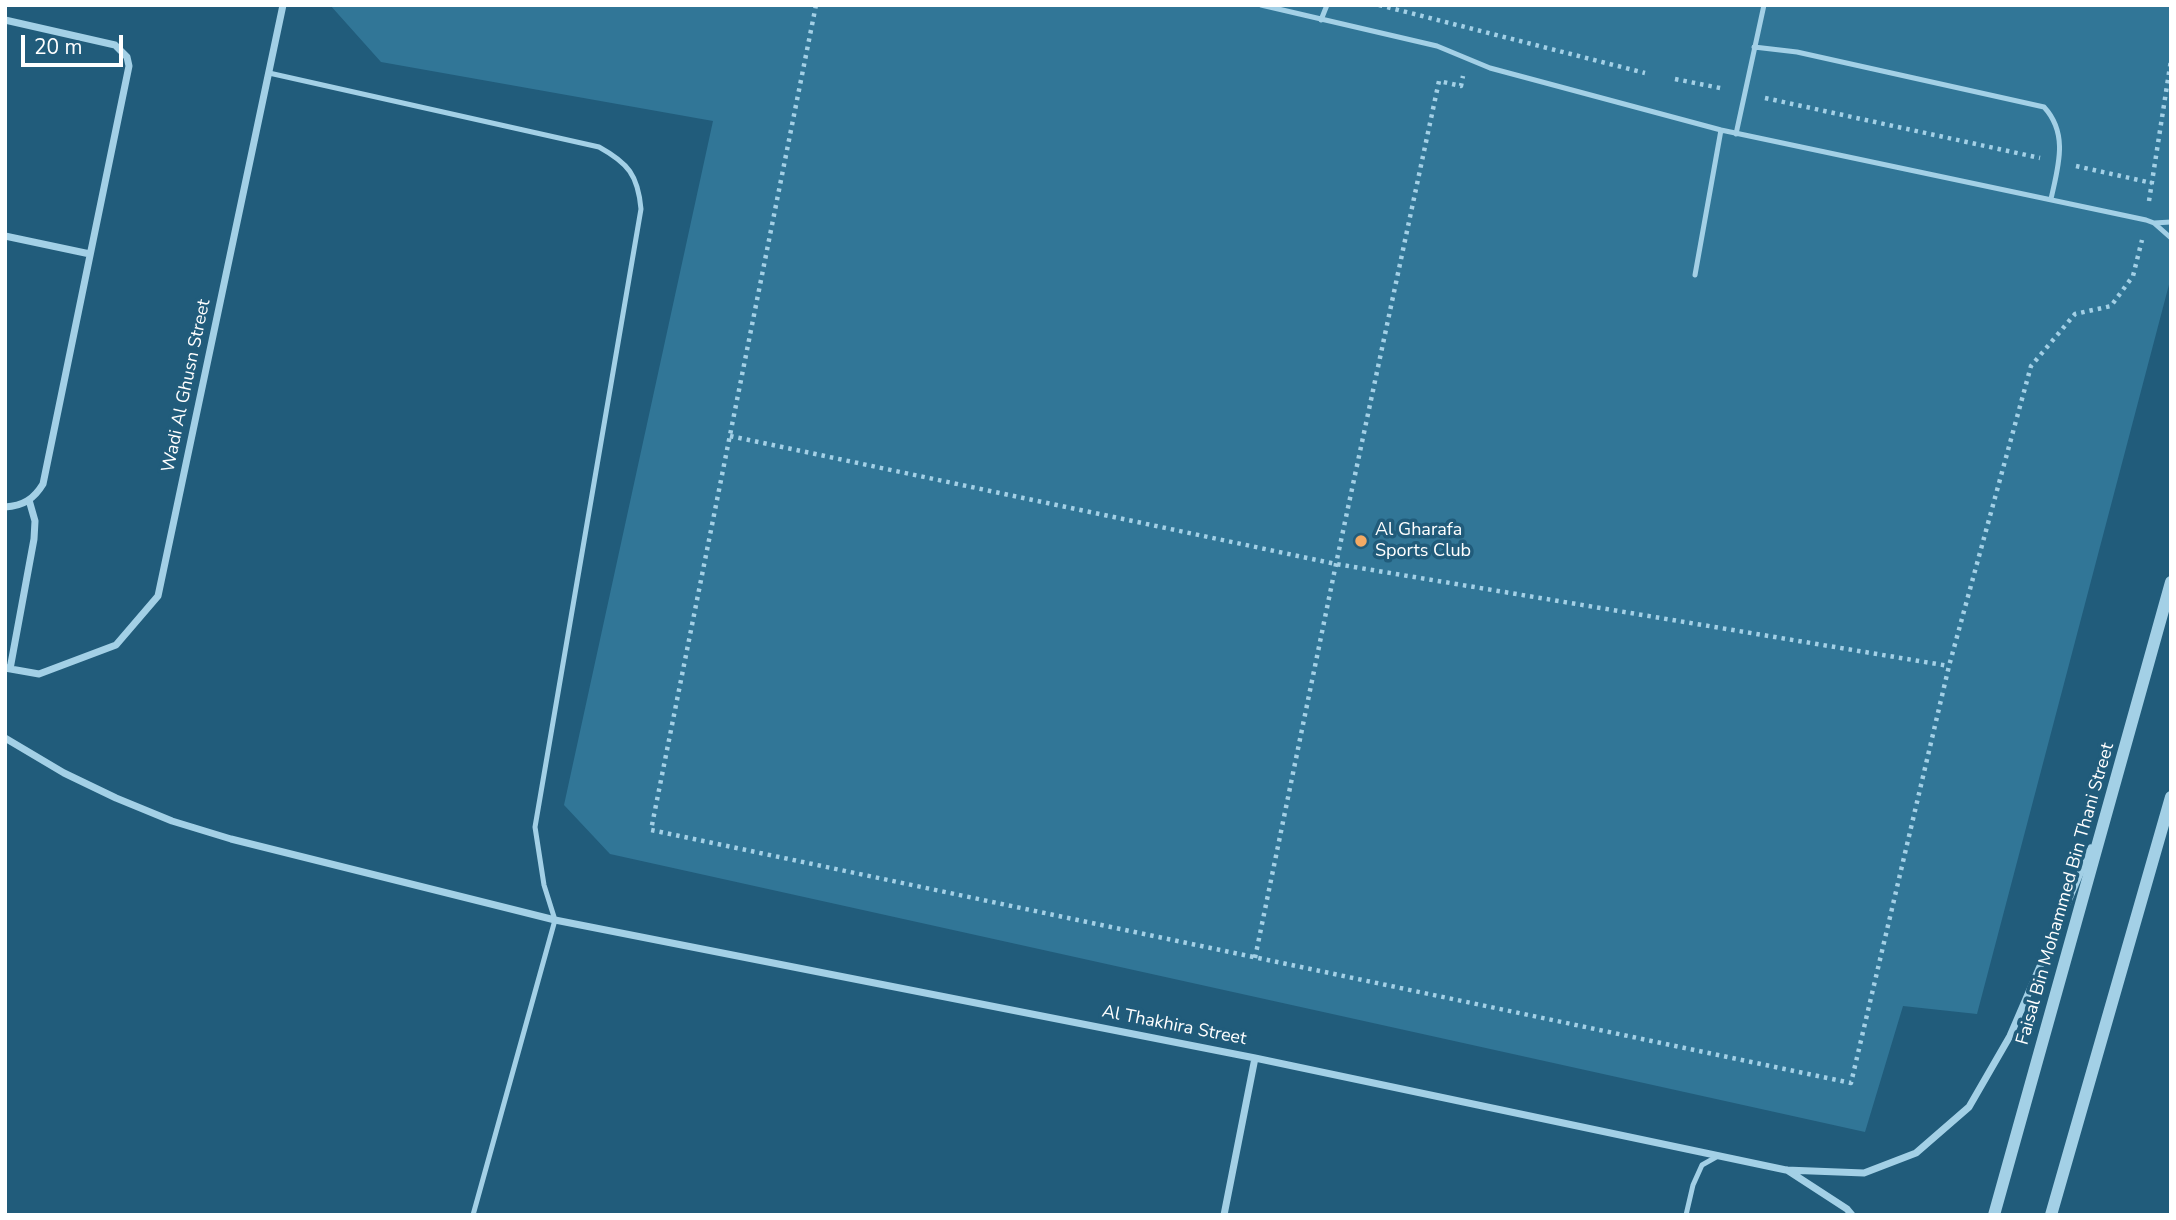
<!DOCTYPE html>
<html>
<head>
<meta charset="utf-8">
<style>
	body { margin:0 }
	#map { position:relative; width:2176px; height:1220px; overflow:hidden; background:#215c7b; font-family:"Nunito Sans",sans-serif }
	canvas { display:block }
	.frame { position:absolute; inset:0; border:7px solid #fff; pointer-events:none }
	.scale { position:absolute; left:21px; top:35px; width:102px; height:32px; box-sizing:border-box; border:4px solid #fff; border-top:0; padding-left:9px; font-size:21px; line-height:24px; white-space:nowrap; color:#fff; -webkit-text-stroke:5px #215c7b; paint-order:stroke }
</style>
</head>
<body>
<div id="map">
<canvas width="2176" height="1220"></canvas>
<div class="frame"></div>
<div class="scale">20 m</div>
</div>
<script>
const context = document.querySelector('canvas').getContext('2d');
context.lineJoin = 'round';
function fillPath(path, color) { context.fillStyle = color; context.fill(path, 'evenodd'); }
function trace(path, color, width, dash) { context.strokeStyle = color; context.lineWidth = width; context.lineCap = dash ? 'butt' : 'round'; context.setLineDash(dash || []); context.stroke(path); }
function write(font, color, halo, rows, align = 'center') {
  context.font = font + ' "Nunito Sans",sans-serif'; context.lineWidth = 7; context.setLineDash([]); context.textBaseline = 'middle'; context.strokeStyle = halo; context.fillStyle = color; for (const [text, x, y, turn = 0] of rows) {
    context.save(); context.translate(x, y); context.rotate((+turn || 0) * Math.PI / 180); context.textAlign = isNaN(turn) ? turn : align; if (halo) context.strokeText(text, 0, 0); context.fillText(text, 0, 0); context.restore();
  }
}
fillPath(new Path2D(`
	M330 5H2171V277L1977 1014 1903 1006 1865 1132 610 854 564 805 713 121 381 62Z`), '#317697');
trace(new Path2D(`
	M816 5 651 830 1851 1083 1949 666 2031 366 2075 314 2111 306 2133 276 2142 240
	M1379 5 1645 73
	M1675 79 1725 89
	M1765 98 2040 158
	M2076 166 2152 183
	M2149 201 2171 60
	M730 436 1336 564 1949 666
	M1255 958 1336 564 1439 81 1461 86 1463 76`), '#a3d0e6', 4.5, [3.5, 5]);
trace(new Path2D(`
	M1261 5 1437 46 1490 68 1721 130 2146 220 2154 223 2171 238
	M1321 20 1327 5
	M1754 47 1797 52 2044 107C2069 134 2058 167 2051 199
	M269 73 599 147C628 163 638 175 641 209L535 827 544 885 555 920 473 1215
	M1736 134 1764 5
	M2154 223 2171 222
	M1695 275 1721 130
	M1686 1215 1693 1185 1702 1165 1718 1156`), '#a3d0e6', 5);
trace(new Path2D(`
	M5 20 115 45 127 57 129 66 43 484C34 499 23 506 5 507
	M5 236 90 254
	M5 668 39 674 116 645 158 596 283 5
	M10 669 34 539 35 521 29 500
	M5 738 64 773 116 798 172 821 231 839 555 920 1255 1058 1786 1170 1864 1173 1916 1153 1969 1107 2010 1036 2091 848
	M1787 1170 1847 1209 1852 1215
	M1224 1215 1255 1058`), '#a3d0e6', 7);
trace(new Path2D(`
	M1994 1215 2171 582
	M2051 1215 2171 797`), '#a3d0e6', 12);
for (const [x, y, r, color] of [
	[1361,541,7,"#f3aa64"]
]) { const dot = new Path2D(); dot.arc(x, y, r, 0, 2 * Math.PI); context.fillStyle = color; context.fill(dot); trace(dot, '#215c7b', 2.5); }
write('18px', '#fff', '#215c7b', [
	["Wadi Al Ghusn Street",187,386,-78],
	["Faisal Bin Mohammed Bin Thani Street",2066,894,-74],
	["Al Thakhira Street",1174,1026,11]
]);
write('18px', '#fff', '#215c7b', [
	["Al Gharafa",1375,531],
	["Sports Club",1375,552]
], 'left');
</script>
</body>
</html>
